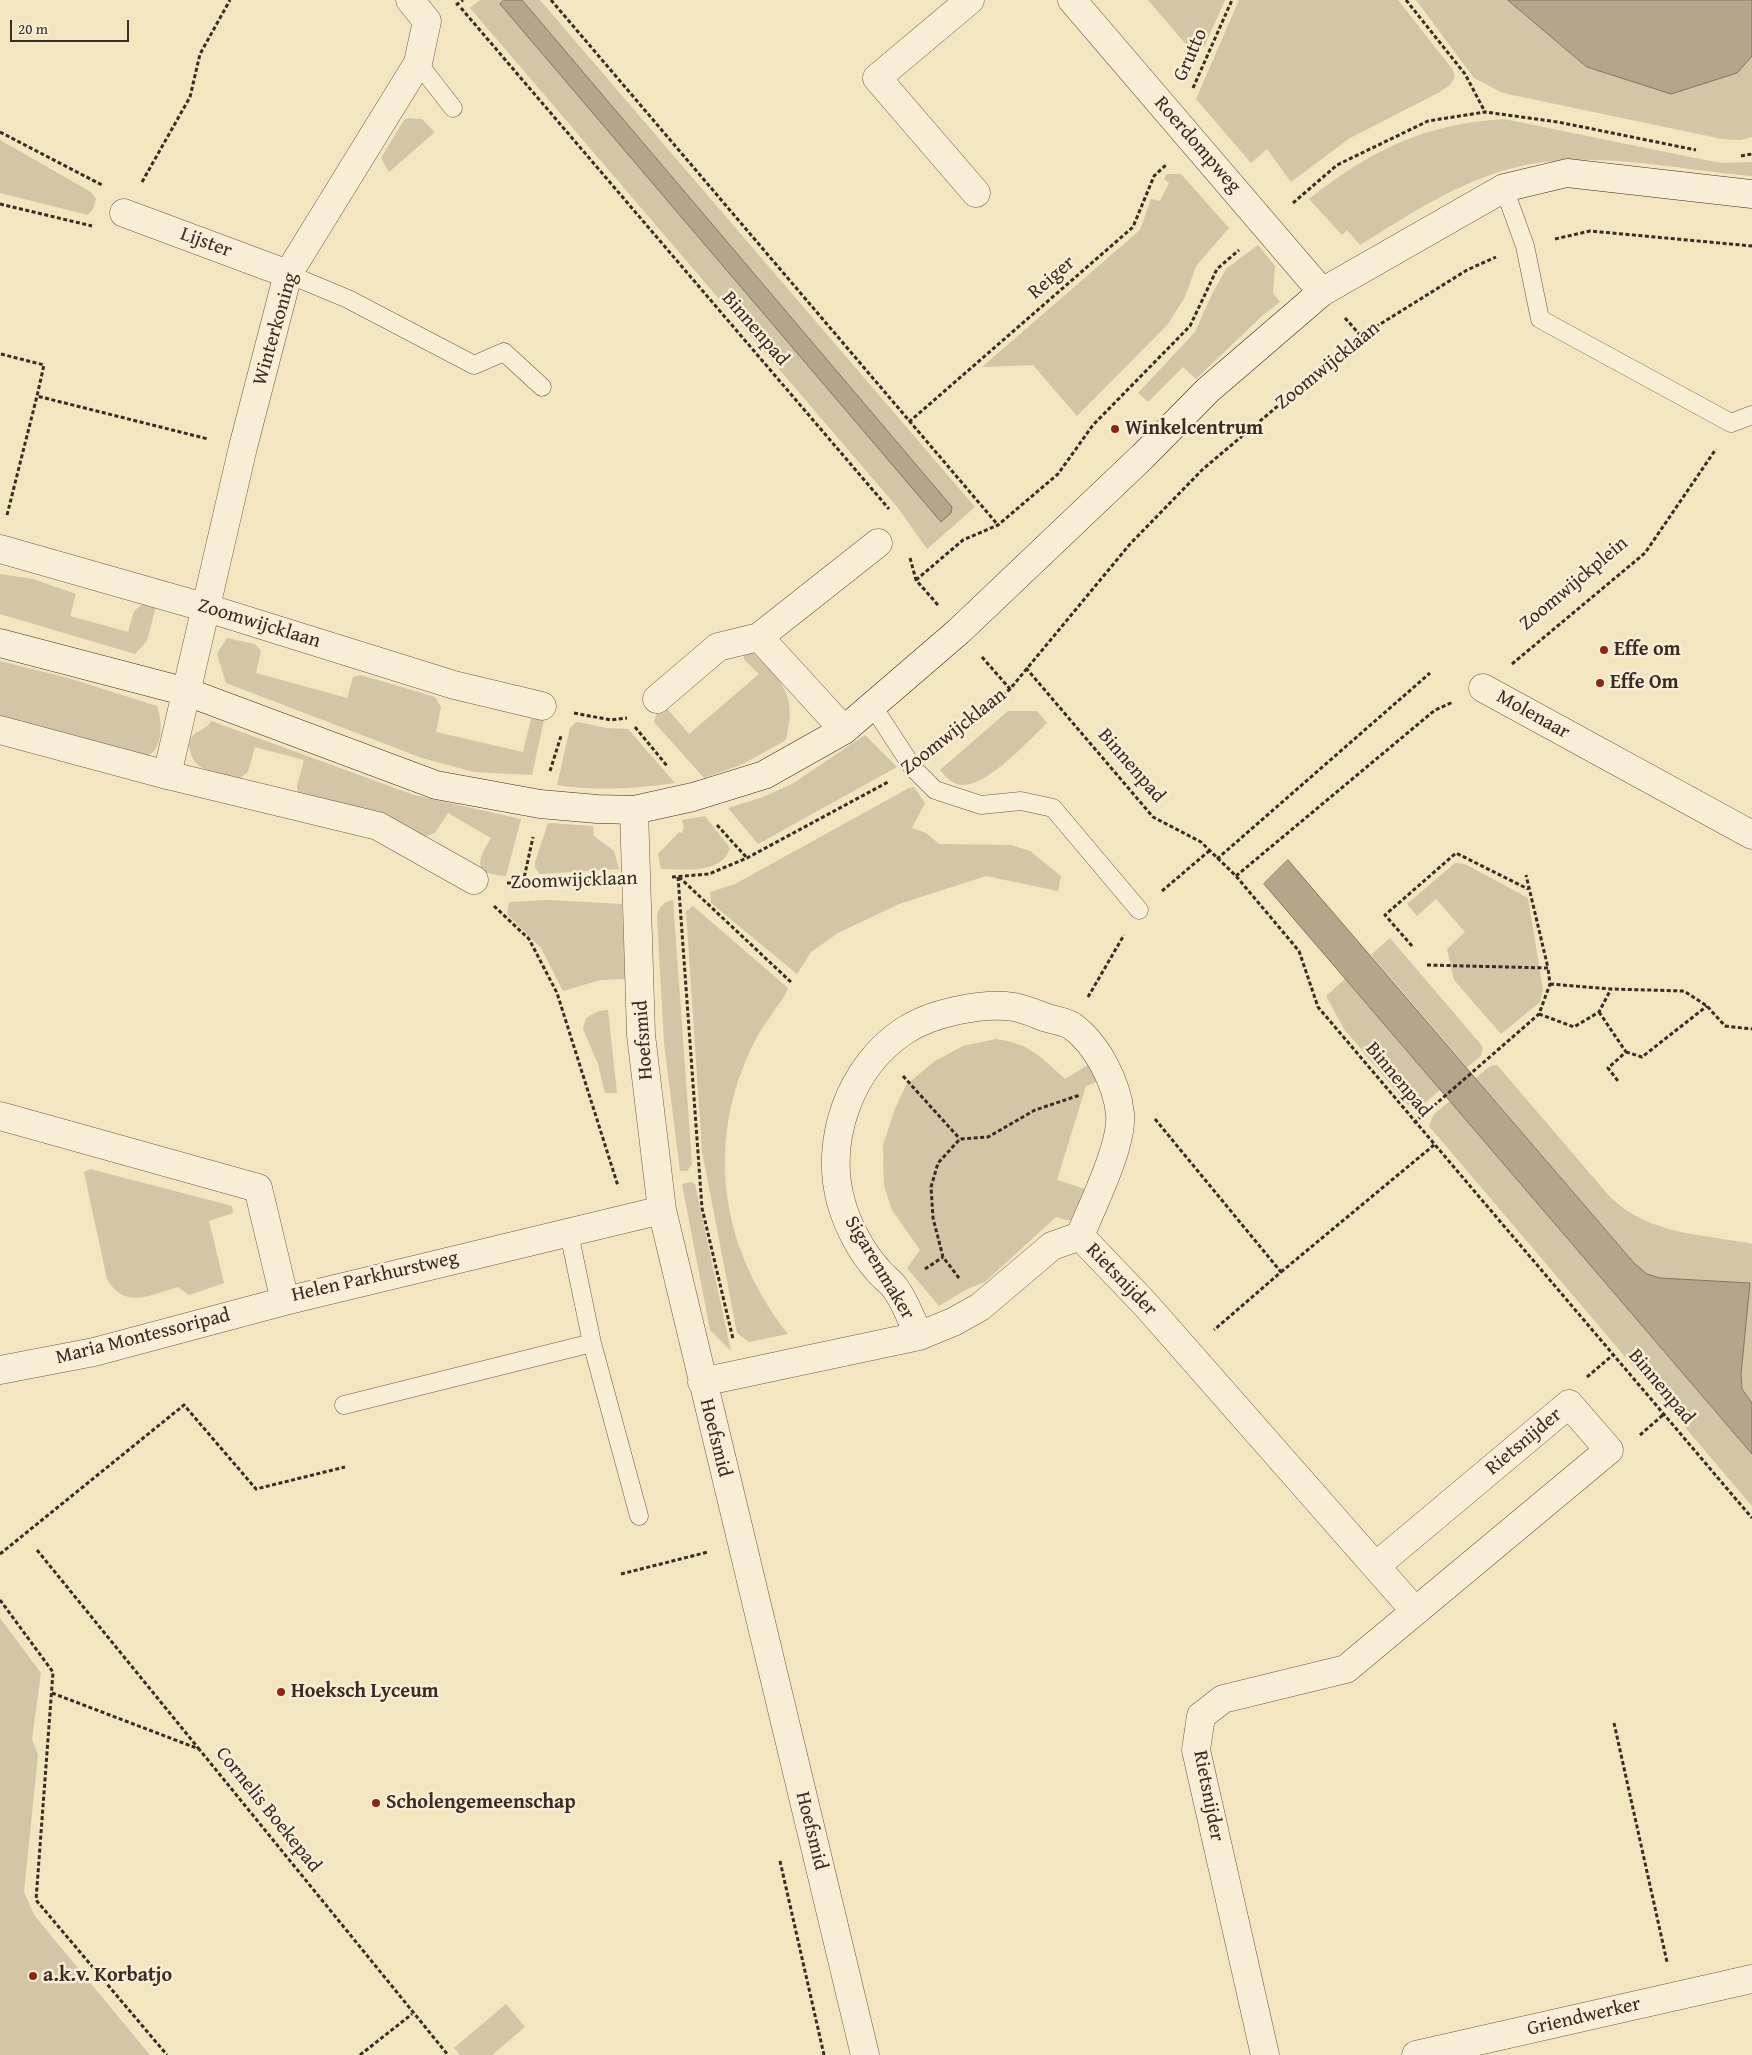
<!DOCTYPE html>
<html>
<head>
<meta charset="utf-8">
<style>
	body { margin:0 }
	#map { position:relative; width:1752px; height:2055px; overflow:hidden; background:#f2e5bf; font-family:"Gentium Book Plus",serif }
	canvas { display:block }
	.scale { position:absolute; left:10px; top:20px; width:119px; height:22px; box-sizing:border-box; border:2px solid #3c2b24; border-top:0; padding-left:6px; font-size:15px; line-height:18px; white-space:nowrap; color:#3c2b24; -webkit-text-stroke:4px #f7eed5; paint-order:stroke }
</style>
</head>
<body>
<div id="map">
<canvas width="1752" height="2055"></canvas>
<div class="scale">20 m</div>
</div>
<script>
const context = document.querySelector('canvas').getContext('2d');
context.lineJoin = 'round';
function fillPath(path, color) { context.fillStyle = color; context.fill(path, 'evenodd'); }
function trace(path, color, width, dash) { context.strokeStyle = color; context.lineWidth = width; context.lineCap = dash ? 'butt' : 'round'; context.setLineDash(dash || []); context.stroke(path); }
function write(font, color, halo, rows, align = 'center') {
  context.font = font + ' "Gentium Book Plus",serif'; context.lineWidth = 5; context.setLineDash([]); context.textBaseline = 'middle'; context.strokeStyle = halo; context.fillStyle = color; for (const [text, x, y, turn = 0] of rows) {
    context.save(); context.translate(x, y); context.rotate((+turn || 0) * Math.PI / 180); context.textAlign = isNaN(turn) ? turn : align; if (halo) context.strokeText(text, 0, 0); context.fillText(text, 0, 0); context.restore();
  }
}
fillPath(new Path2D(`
	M480 0H504L500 3 952 507 522 0H540L975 507 927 549 898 508 470 8Z
	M1148 0H1225L1204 47 1190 49Z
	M1239 0H1398L1453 70 1455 77 1450 85 1438 93 1350 138 1291 182 1267 149 1251 163 1196 99Z
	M1416 0H1508L1587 67 1737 73 1752 56V137L1740 140 1722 139 1503 93 1474 78Z
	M408 118 422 119 435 132 389 172 381 158 404 120Z
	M1504 119 1705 160 1723 163 1752 162V176C1672 169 1580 146 1502 171 1450 187 1405 217 1360 245L1347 230 1342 235 1309 199C1371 150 1424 124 1504 119Z
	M0 140 91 192 96 199 93 209 88 215 0 193Z
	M1167 174H1181L1229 228 1196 266 1185 297 1168 324 1077 416 1033 365 982 367 1140 230 1151 199 1160 201 1169 183 1164 179Z
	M1258 245 1275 266 1273 293 1280 302 1263 315 1196 379 1183 367 1148 402 1138 393 1195 332 1212 294 1226 269Z
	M0 574 33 579 76 594 70 616 128 632 134 611 141 605 156 606 147 641 135 654 0 614Z
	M227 638 255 644 261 651 256 673 347 698 353 677 361 675 435 697 441 707 436 732 523 752 531 719 544 720 532 775 474 772 422 758 226 683 217 654Z
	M748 650C756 655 762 662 768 668 792 692 793 708 786 740L743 764 704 778 654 722 657 712 664 705 689 734 759 674 744 659V653Z
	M0 661 68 678 157 706C163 723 164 753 142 758L0 721Z
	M1008 711H1037L1047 723C1029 740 988 786 962 785 952 784 946 777 940 770Z
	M211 721 414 795 521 819 506 876C473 874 476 862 491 838L448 813 435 833 426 836 298 793 297 786 304 760 255 747 248 772 240 778C222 774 193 773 190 750 189 746 189 742 191 738 195 730 207 730 211 721Z
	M578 722 606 728 628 729 675 783C636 789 596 791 557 785L570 728 575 723Z
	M865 735 897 767 758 844 728 808 763 797 792 784Z
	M914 787 925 803 912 828 926 833 939 844 1011 845 1030 851 1061 876 1058 891 986 876 899 904 838 933 811 952 797 974 711 903 710 892 735 884 909 788Z
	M705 816 730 848C722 875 683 869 661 869L658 854 679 832 682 833 684 827 682 820Z
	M548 823 593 826 594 836 614 851 619 869 540 874 535 868V862Z
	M1455 863 1465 864 1528 898 1543 990 1540 1002 1501 1034 1454 980 1447 949 1465 932 1436 899 1417 916 1407 904Z
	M549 900 622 904 625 979 600 980 563 991 541 948 507 914 509 902Z
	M673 900 692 1164 687 1171H680L664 1043 657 915C660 906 663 902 673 900Z
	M693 906 788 988C785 998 777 1005 772 1014 763 1026 755 1039 749 1053 705 1151 723 1251 788 1334L749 1342 737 1333 702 1151 686 911Z
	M1390 938 1483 1047 1481 1056 1467 1067 1371 955Z
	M1345 979 1440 1090 1425 1103 1408 1105 1344 1029 1326 996Z
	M608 1010 617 1093H605L598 1064 583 1029 586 1018 599 1011Z
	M996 1039C1030 1044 1040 1056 1065 1079L1093 1062 1100 1081 1086 1086 1057 1180 1088 1190 1075 1222 1056 1217 985 1282 967 1289 939 1306 907 1268 920 1250 892 1210 884 1186 883 1145 895 1109 906 1085 935 1061 963 1046Z
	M1497 1065 1610 1197C1652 1236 1698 1233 1752 1244V1403L1742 1389 1741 1374 1749 1283 1660 1278 1647 1274 1634 1263 1476 1078 1490 1066Z
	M1450 1101 1752 1454V1506L1429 1126 1434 1114Z
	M90 1169 232 1206 233 1213 209 1221 224 1283 189 1295 178 1287C149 1295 125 1310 107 1279L84 1172Z
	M690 1182 695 1184 731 1351 710 1330 682 1184Z
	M0 1618 41 1673 32 1739 38 1755 24 1892 34 1915 150 2055H0Z
	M506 2004 525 2027 492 2055H460L454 2048Z`), '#d3c5a5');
const water = new Path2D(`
	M504 0H522L952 507 951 513 941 522 500 4Z
	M1508 0H1752V56L1737 73 1671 94 1587 67Z
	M1288 860 1634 1263 1647 1274 1660 1278 1750 1283 1741 1374 1742 1389 1752 1403V1454L1264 884Z`);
fillPath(water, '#b4a68a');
trace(water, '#847561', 1);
const lane = new Path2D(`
	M418 63 453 108
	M1504 188 1525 246 1540 319 1731 423 1752 415
	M288 274 348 299 474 365 504 352 542 387
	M872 705 913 768 935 790 981 805 1021 801 1053 808 1139 910
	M569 1233 592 1343 639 1516
	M344 1405 592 1343`);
const street = new Path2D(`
	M970 0 877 78 976 193
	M1072 0 1322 292
	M124 213 288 274
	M0 549 207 608 454 685 542 706
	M759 637 844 730
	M1483 688 1752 835
	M657 699 718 647 759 637 878 543
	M0 730 167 775 378 826 474 880
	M167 775 243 447 288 274 418 63 427 21 410 0
	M634 810 641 1035 662 1210 865 2055
	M0 1116 258 1188 285 1301 662 1210
	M919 1336C912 1321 905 1301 895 1288 890 1281 882 1276 877 1269 861 1252 847 1224 841 1202 824 1140 850 1067 904 1031 931 1013 983 1002 1014 1007 1025 1009 1036 1014 1047 1018 1055 1020 1066 1022 1072 1026 1097 1044 1117 1083 1120 1114 1123 1145 1092 1206 1080 1236
	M0 1370 94 1352 285 1301
	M702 1382 919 1336 953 1322 980 1307 1052 1246 1080 1236 1146 1305 1415 1611
	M1265 2055 1196 1750 1201 1716 1223 1699 1346 1669 1609 1450 1569 1404 1377 1565
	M1416 2055 1752 1979`);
const secondary = new Path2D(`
	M0 643 187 692 436 785 540 804 597 809 634 810 693 797 764 775 844 730 959 631 1143 456 1208 390 1322 292 1504 188 1567 173 1752 194`);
trace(lane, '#6a5a4b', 19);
trace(street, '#6a5a4b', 29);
trace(secondary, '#3c2b24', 29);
trace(new Path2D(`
	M551 0 998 525
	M1406 0 1465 74 1485 112
	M456 5 463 0
	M461 8 889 509
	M1193 88 1232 0
	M0 132 102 185
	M1741 156 1752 154
	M142 182 190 97 200 54 230 0
	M1293 203 1337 165 1428 121 1485 112 1558 122 1696 150
	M0 204 92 226
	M1555 239 1590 231 1752 246
	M1345 318 1361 336
	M1 354 44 365 37 396 208 439
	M909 422 1133 227 1154 176 1167 164
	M7 515 37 396
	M910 558 916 580 938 605
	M916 580 963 540 998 525 1058 474 1093 425 1190 326 1217 269 1239 250
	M982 657 1010 689
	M1512 664 1645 553 1716 449
	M1026 668 1153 817 1201 842 1236 876 1299 951 1318 1007 1752 1518
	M574 713 611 720 627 718
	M635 727 668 767
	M937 749 1010 689 1130 544 1203 469 1361 336 1467 270 1496 257
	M550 771 561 736
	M717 825 747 858
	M1217 859 1430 673
	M1236 876 1435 710 1453 702
	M672 877 709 874 747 858 888 782
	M678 877 702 1208 733 1339
	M679 877 792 983
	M507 883 601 881
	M523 883 533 837
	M1162 891 1209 851
	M494 906 529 939 557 993 618 1186
	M1412 946 1385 915 1456 853 1528 889
	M1427 965 1548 968 1526 875
	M1550 984 1611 989 1684 991 1707 1006 1725 1026 1752 1029
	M1088 997 1124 935
	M1599 1012 1626 1052 1608 1068 1618 1081
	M1539 1014 1574 1027 1599 1012 1611 989
	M1626 1052 1642 1057 1707 1006
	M903 1076 960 1139
	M1155 1119 1281 1272 1214 1330
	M1414 1123 1539 1014 1550 984 1548 968
	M925 1269 943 1257
	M1281 1272 1434 1145
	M959 1278 943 1257 933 1218 931 1187 938 1163 960 1139 988 1137 1035 1110 1080 1095
	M1587 1377 1614 1354
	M1640 1435 1664 1414
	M37 1550 199 1749
	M0 1554 184 1405 256 1489 345 1467
	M621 1574 708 1552
	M0 1600 53 1672 36 1900 167 2055
	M52 1693 199 1749 448 2055
	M1614 1723 1667 1962
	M780 1861 824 2055
	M360 2055 412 2014`), '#3c2b24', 3, [4, 2.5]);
trace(lane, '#f7eed5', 18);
trace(street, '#f7eed5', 28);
trace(secondary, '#f7eed5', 28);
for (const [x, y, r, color] of [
	[1115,429,5,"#8f2418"],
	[1604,650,5,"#8f2418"],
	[1600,683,5,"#8f2418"],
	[281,1692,5,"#8f2418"],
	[376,1803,5,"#8f2418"],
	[33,1976,5,"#8f2418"]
]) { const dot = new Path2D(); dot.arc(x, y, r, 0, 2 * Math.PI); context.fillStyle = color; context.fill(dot); trace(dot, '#f7eed5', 2); }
write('20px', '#3c2b24', '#f7eed5', [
	["Grutto",1191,55,-66],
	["Roerdompweg",1197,145,49],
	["Lijster",206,243,20],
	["Reiger",1052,278,-41],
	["Winterkoning",276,329,-74],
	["Binnenpad",755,329,49],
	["Zoomwijcklaan",1328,366,-39],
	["Zoomwijckplein",1574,584,-40],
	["Zoomwijcklaan",259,624,17],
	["Molenaar",1533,715,29],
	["Zoomwijcklaan",954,732,-38],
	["Binnenpad",1131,766,49],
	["Zoomwijcklaan",574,881,-2],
	["Hoefsmid",644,1040,-94],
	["Binnenpad",1398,1080,50],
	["Sigarenmaker",879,1268,59],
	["Helen Parkhurstweg",375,1277,-13],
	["Rietsnijder",1121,1280,46],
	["Maria Montessoripad",143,1337,-14],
	["Binnenpad",1661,1387,50],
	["Hoefsmid",715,1438,76],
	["Rietsnijder",1524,1442,-40],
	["Rietsnijder",1208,1796,79],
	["Cornelis Boekepad",268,1810,51],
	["Hoefsmid",811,1831,76],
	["Griendwerker",1584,2017,-13]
]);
write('bold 20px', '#3c2b24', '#f7eed5', [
	["Winkelcentrum",1125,429],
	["Effe om",1614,650],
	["Effe Om",1610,683],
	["Hoeksch Lyceum",291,1692],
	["Scholengemeenschap",386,1803],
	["a.k.v. Korbatjo",43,1976]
], 'left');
</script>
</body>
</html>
